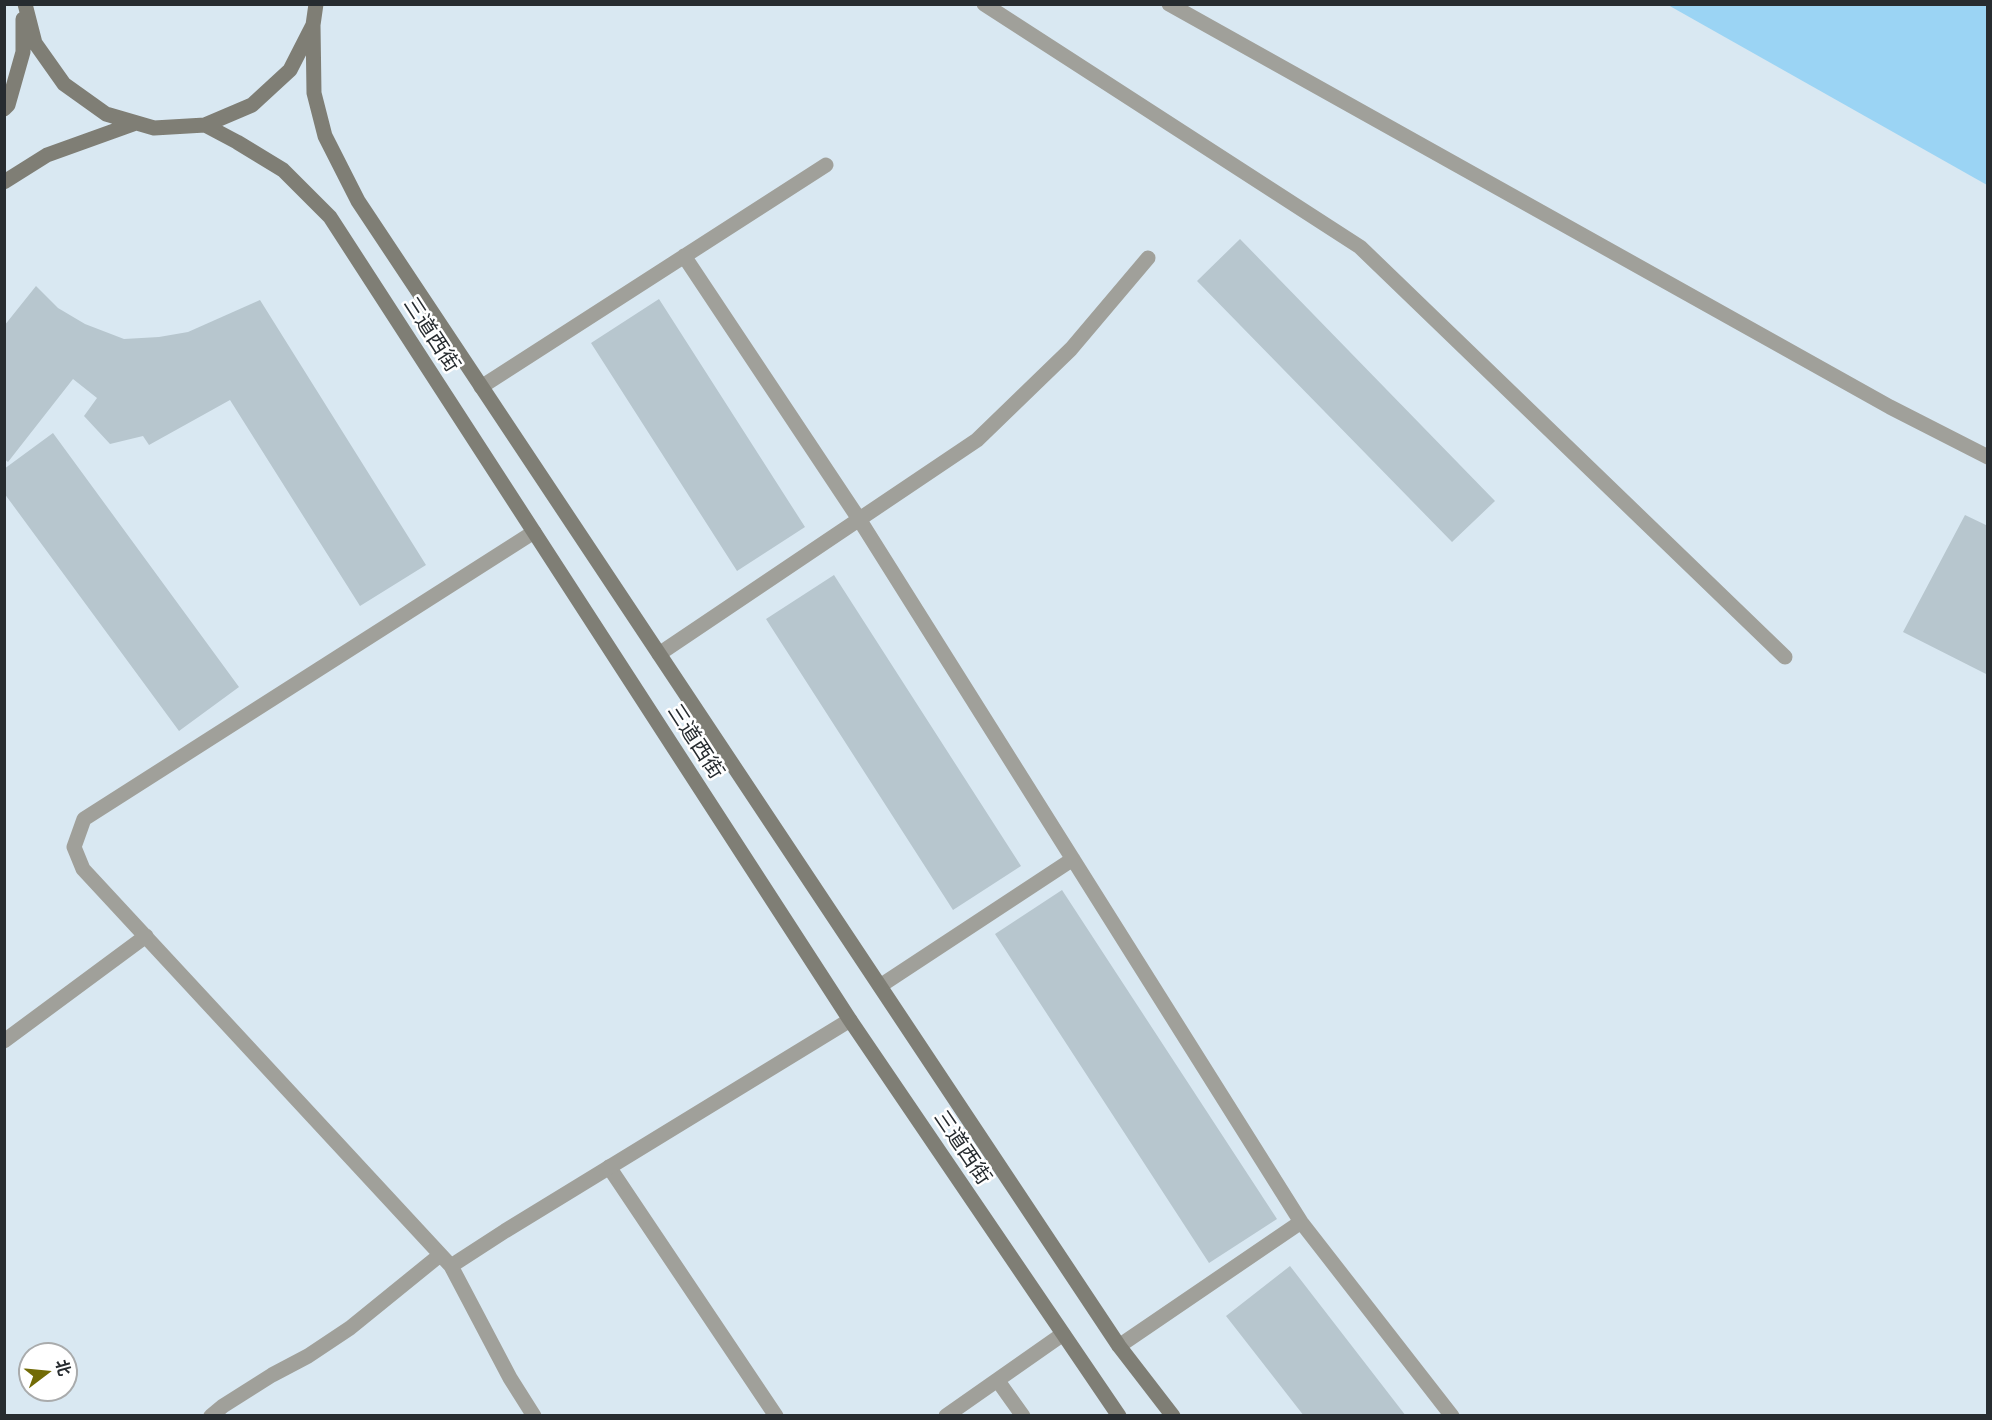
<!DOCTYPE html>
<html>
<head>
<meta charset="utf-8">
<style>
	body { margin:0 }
	#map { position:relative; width:1992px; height:1420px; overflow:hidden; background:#d9e8f2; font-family:"Libre Baskerville","Noto Sans SC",serif }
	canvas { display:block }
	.frame { position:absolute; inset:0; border:6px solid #272c30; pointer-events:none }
	.north { position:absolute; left:18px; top:1342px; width:60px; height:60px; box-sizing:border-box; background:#fff; border:2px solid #a9abac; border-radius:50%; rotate:74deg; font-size:16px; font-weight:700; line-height:24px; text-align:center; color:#272c30 }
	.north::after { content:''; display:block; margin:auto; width:21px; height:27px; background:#726b06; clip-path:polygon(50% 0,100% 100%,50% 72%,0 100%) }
</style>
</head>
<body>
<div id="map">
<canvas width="1992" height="1420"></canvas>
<div class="frame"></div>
<div class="north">北</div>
</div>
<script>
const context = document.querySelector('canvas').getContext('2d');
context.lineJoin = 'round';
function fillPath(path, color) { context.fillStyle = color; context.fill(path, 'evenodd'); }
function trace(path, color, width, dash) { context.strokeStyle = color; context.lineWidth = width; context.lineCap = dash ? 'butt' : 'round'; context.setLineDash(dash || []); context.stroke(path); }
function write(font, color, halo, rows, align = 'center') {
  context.font = font + ' "Libre Baskerville","Noto Sans SC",serif'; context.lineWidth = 5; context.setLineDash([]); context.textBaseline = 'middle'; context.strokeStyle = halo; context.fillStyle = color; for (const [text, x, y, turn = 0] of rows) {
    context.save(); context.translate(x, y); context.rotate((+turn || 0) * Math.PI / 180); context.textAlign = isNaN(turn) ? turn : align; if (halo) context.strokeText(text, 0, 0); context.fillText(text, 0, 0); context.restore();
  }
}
fillPath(new Path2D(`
	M1668 5H1987V185Z`), '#9bd4f4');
fillPath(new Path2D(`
	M1240 239 1495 501 1452 542 1197 281Z
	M36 286 58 308 85 324 124 339 159 337 188 332 260 300 426 565 360 606 230 400 149 445 143 436 110 444 84 416 97 398 73 379 8 462 4 459V326Z
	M659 299 805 527 737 571 591 343Z
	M53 433 239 687 179 731 4 493V469Z
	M1965 515 1988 526V675L1903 632Z
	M834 575 1021 866 953 910 766 619Z
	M1062 890 1277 1219 1209 1263 995 934Z
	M1290 1266 1406 1416H1304L1226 1316Z`), '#b7c6ce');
trace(new Path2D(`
	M684 256 859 519 1301 1222 1452 1416
	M481 387 826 165
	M659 654 977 440 1071 349 1148 258
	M880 986 1073 859
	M609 1167 776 1416
	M1119 1346 1301 1222
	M998 1381 1023 1416
	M946 1416 1063 1334`), '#a0a09a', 15);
trace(new Path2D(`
	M984 4 1360 247 1785 657
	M1169 4 1890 407 1988 457
	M4 1041 146 936
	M451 1266 505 1231 850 1020
	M211 1416 223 1406 272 1375 308 1356 350 1328 440 1255
	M534 1416 510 1378 451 1266 83 869 74 847 84 819 534 532`), '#a0a09a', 15);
trace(new Path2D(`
	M25 4 35 43 64 84 106 114 154 128 205 125 252 105 290 70 313 25 316 4
	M313 25 314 93 325 136 358 201 1119 1346 1173 1416
	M4 109 8 105 23 52V19
	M205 125 237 142 283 170 330 217 850 1020 1119 1416
	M4 182 47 155 136 123`), '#7f7e75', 15);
write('21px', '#272c30', '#fff', [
	["三道西街",431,335,57],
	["三道西街",695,742,57],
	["三道西街",962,1148,56]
]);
</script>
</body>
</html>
